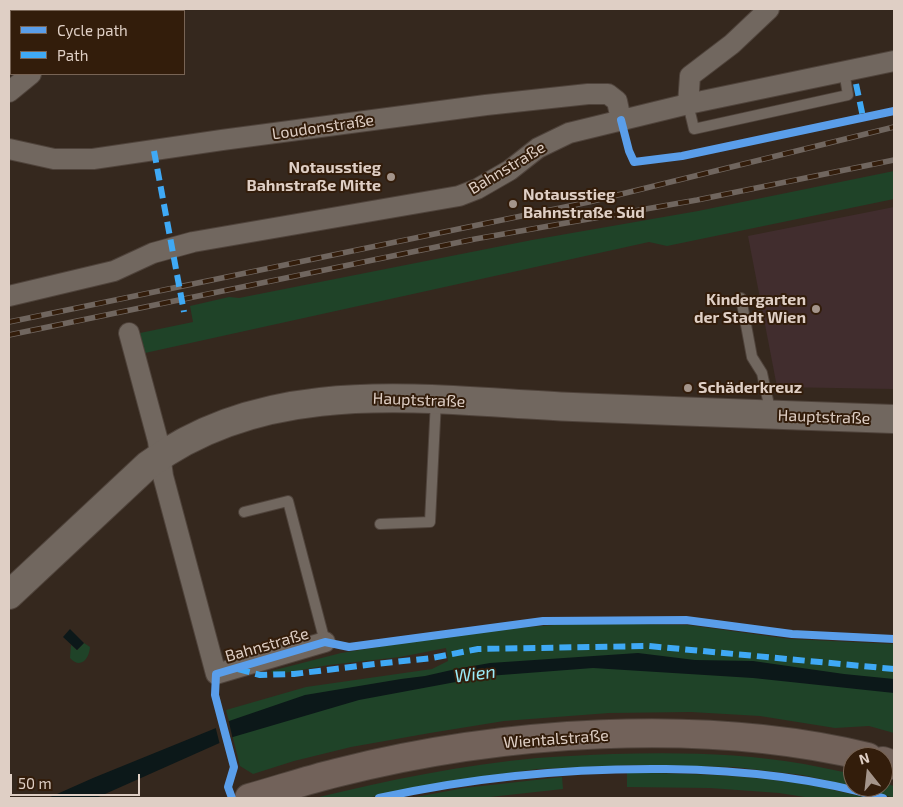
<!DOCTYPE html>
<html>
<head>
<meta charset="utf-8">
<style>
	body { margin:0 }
	#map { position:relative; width:903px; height:807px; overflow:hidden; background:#35281e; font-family:"Exo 2",sans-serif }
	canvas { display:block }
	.frame { position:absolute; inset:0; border:10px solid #dfcfc5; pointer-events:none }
	.legend { position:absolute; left:10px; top:10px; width:175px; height:65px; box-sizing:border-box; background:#331d0b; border:1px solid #786455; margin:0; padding:6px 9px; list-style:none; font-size:15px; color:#dfcfc5 }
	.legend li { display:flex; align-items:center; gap:10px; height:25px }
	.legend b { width:25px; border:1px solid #786455 }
	.north { position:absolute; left:843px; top:747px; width:50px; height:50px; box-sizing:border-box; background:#331d0b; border:1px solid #786455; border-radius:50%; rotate:344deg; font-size:14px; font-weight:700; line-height:20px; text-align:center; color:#dfcfc5 }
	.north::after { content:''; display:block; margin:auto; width:18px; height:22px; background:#a4958b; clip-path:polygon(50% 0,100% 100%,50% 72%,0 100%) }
	.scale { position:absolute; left:10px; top:774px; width:130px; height:22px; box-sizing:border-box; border:2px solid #dfcfc5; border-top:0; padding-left:6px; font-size:15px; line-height:18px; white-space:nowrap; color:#dfcfc5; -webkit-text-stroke:4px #331d0b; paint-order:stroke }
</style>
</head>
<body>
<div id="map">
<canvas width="903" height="807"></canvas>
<div class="frame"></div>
<ul class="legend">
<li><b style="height:6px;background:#5a9eea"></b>Cycle path</li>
<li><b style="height:6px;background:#3fa9f5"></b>Path</li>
</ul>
<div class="north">N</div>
<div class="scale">50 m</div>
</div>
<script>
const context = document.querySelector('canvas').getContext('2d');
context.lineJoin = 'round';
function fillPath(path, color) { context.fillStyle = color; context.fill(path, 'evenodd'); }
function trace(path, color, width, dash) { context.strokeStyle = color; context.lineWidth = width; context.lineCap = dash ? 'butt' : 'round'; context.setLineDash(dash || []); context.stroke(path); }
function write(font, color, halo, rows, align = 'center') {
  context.font = font + ' "Exo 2",sans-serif'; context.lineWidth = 4; context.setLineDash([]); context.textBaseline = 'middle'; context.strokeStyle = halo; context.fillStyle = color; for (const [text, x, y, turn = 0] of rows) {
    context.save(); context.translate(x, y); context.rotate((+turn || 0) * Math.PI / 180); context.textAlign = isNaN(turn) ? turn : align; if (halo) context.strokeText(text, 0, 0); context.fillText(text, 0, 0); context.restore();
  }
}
fillPath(new Path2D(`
	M894 207V389L777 387 748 236Z`), '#412d2e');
fillPath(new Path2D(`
	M894 171V199L667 246 649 242 145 353 140 333 193 322 190 306 229 297 239 298 532 240 698 211Z
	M580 623 688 625 790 639 894 644V733L869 726 835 728 760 716 691 712 609 713 504 721 430 733 351 747 294 761 253 774 240 766 226 710 306 687 432 669 448 661 446 648 400 657 329 665 273 675 271 671 341 653 477 631Z
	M84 643 90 647C89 660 80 669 70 658L71 645 77 650Z
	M613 754C676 752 742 753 804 764 821 767 837 771 853 774V786L802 775 734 767 633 765 537 769 444 782 367 798H315C388 780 462 765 537 758 562 756 588 755 613 754Z
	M627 773C688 773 749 775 809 785 829 788 849 794 869 798H811L779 793 710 788 627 787Z
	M562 777 563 789 481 798H411L464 788Z
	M883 783 894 786V798L858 787H883Z`), '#1f4328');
fillPath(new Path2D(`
	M70 629 84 643 77 650 63 637Z
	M638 653 695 660 753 661 844 674 894 679V693L753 678 593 668 488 676 359 700 233 737 96 798H48L93 778 216 728 229 721 305 695 401 679 425 676 456 669 490 663Z`), '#0c1819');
fillPath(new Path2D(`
	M228 718 233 740 220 745 215 725Z`), '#35281e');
const service = new Path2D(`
	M688 104 694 129 848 95 844 71
	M741 298 752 357 762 373 771 414
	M244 512 288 501 325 642
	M380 524 430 522 436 400`);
const minor = new Path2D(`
	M104 11 107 9
	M9 92 31 74
	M688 104 690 76 732 44 769 9
	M9 149 54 159H93L222 140 486 105 588 94H608L617 101 621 120
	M9 296 114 271 153 253 193 242 459 196 477 189 510 170 538 148 569 133 688 104 894 61
	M129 333 158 441 163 476 216 674 325 642`);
const secondary = new Path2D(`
	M9 595 148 465C271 373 431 401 573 407 680 411 787 416 894 419`);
const primary = new Path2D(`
	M883 761 894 765
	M249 798C278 790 307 780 336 773 500 731 703 717 868 757`);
trace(service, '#4f433b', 12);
trace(minor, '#4f433b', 22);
trace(secondary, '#4f433b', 30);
trace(primary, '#4f433b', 30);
trace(service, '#71675f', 10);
trace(minor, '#71675f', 20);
trace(secondary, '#71675f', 28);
trace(primary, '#72625a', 28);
const rail = new Path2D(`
	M9 322 589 202 894 127
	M9 335 475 239 697 200 894 160`);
trace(rail, '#70665f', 5.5);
trace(rail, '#331d0b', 4, [11]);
trace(new Path2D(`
	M856 84 863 117
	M154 151 184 312
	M238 669 260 675 294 674 375 664 432 658 478 649 649 646 894 669`), '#3fa9f5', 6, [12, 6]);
trace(new Path2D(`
	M621 120 629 151 634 162 682 156 894 111
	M232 798 228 787 234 767 215 695 216 674 325 642 349 647 543 621 686 620 792 634 894 639
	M379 798C473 777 569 768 666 769 740 770 812 777 883 798`), '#5a9eea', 8);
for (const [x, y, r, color] of [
	[391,177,5,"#a4958b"],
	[513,204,5,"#a4958b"],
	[816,309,5,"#a4958b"],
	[688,388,5,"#a4958b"]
]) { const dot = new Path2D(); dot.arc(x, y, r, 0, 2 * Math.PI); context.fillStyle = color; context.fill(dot); trace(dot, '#331d0b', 2); }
write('16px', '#dfcfc5', '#331d0b', [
	["Loudonstraße",323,127,-8],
	["Bahnstraße",507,168,-31],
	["Hauptstraße",419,400,2],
	["Hauptstraße",824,417,2],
	["Bahnstraße",267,645,-16],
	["Wientalstraße",556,739,-4]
]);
write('bold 16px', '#dfcfc5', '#331d0b', [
	["Notausstieg",381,168],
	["Bahnstraße Mitte",381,186],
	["Notausstieg",523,195,"left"],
	["Bahnstraße Süd",523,213,"left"],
	["Kindergarten",806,300],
	["der Stadt Wien",806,318],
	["Schäderkreuz",698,388,"left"]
], 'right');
write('italic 18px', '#9becfa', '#331d0b', [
	["Wien",475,674,-7]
]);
</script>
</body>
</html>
